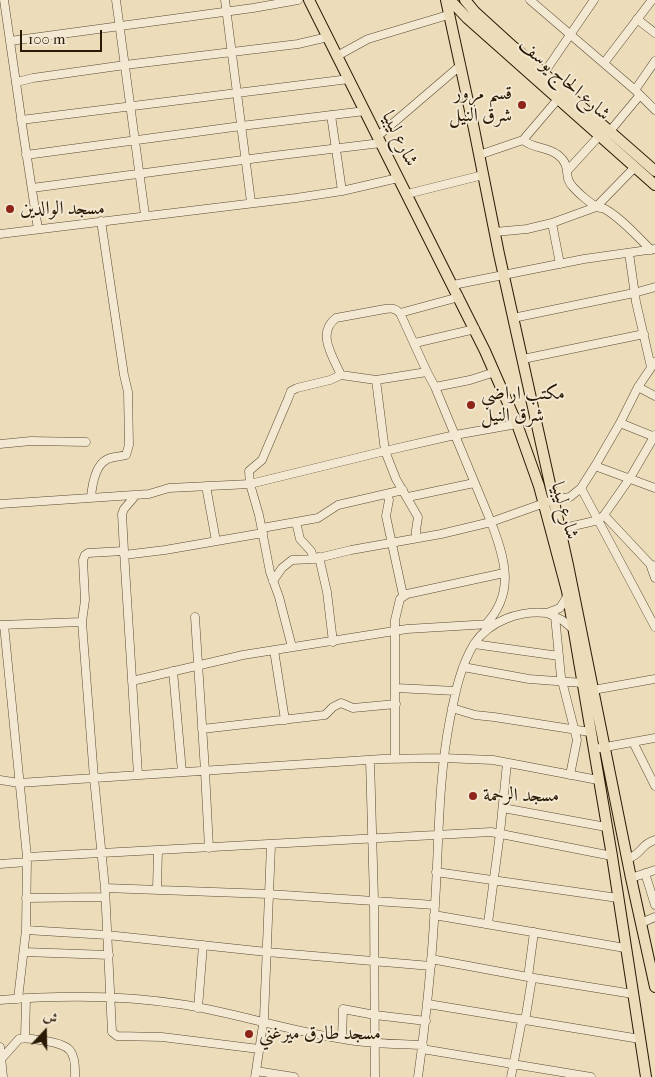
<!DOCTYPE html>
<html>
<head>
<meta charset="utf-8">
<style>
	body { margin:0 }
	#map { position:relative; width:655px; height:1077px; overflow:hidden; background:#ecdcb9; font-family:"IM FELL French Canon",Amiri,serif }
	canvas { display:block }
	.north { position:absolute; left:20px; top:1007px; width:50px; height:50px; -webkit-text-stroke:4px #f3e8d2; paint-order:stroke; rotate:21deg; font-size:14px; font-weight:700; line-height:20px; text-align:center; color:#291905 }
	.north::after { content:''; display:block; margin:auto; width:18px; height:22px; background:#291905; clip-path:polygon(50% 0,100% 100%,50% 72%,0 100%) }
	.scale { position:absolute; left:20px; top:30px; width:82px; height:22px; box-sizing:border-box; border:2px solid #291905; border-top:0; padding-left:6px; font-size:15px; line-height:18px; white-space:nowrap; color:#291905; -webkit-text-stroke:4px #f3e8d2; paint-order:stroke }
</style>
</head>
<body>
<div id="map">
<canvas width="655" height="1077"></canvas>
<div class="north">ش</div>
<div class="scale">100 m</div>
</div>
<script>
const context = document.querySelector('canvas').getContext('2d');
context.lineJoin = 'round';
function trace(path, color, width, dash) { context.strokeStyle = color; context.lineWidth = width; context.lineCap = dash ? 'butt' : 'round'; context.setLineDash(dash || []); context.stroke(path); }
function write(font, color, halo, rows, align = 'center') {
  context.font = font + ' "IM FELL French Canon",Amiri,serif'; context.lineWidth = 4; context.setLineDash([]); context.textBaseline = 'middle'; context.strokeStyle = halo; context.fillStyle = color; for (const [text, x, y, turn = 0] of rows) {
    context.save(); context.translate(x, y); context.rotate((+turn || 0) * Math.PI / 180); context.textAlign = isNaN(turn) ? turn : align; if (halo) context.strokeText(text, 0, 0); context.fillText(text, 0, 0); context.restore();
  }
}
const minor = new Path2D(`
	M4 0 24 138 38 229
	M116 0 145 215
	M225 0 251 202
	M530 0 635 90 655 110
	M637 19 655 33
	M10 41 253 8 298 0
	M337 56 368 39 448 15
	M604 63 652 0
	M544 73 594 0
	M17 82 33 78 125 65 298 44 328 37
	M635 90 655 61
	M331 115 342 191
	M21 120 349 79
	M610 131 640 95
	M378 136 461 65
	M523 140C533 149 547 146 558 155 573 167 562 176 573 187 579 194 590 203 597 207 602 209 601 207 605 209 622 219 637 236 651 250
	M26 155 241 126 365 111
	M479 155 523 140 558 99
	M568 170 600 135
	M32 188 273 156 381 143
	M407 194 483 175
	M552 223 560 264
	M495 232 527 229 552 223 596 207 635 167
	M0 234 296 198 342 191 398 178
	M629 253 636 302 651 367
	M453 285 584 259 655 249
	M459 297 400 313 427 372 435 387 491 522C505 559 516 593 485 625
	M513 318 634 293 655 287
	M415 343 475 329
	M523 359 644 334
	M341 375C333 357 316 333 336 318L385 309C391 308 395 308 400 313
	M376 380 385 451 396 479 418 517 416 530V538
	M435 387 470 380 495 372
	M638 387 655 396
	M620 423 655 437
	M0 444 31 441 86 442
	M595 466 655 488
	M206 486 216 541
	M581 488 655 627
	M387 494 389 500 386 516 403 595
	M136 495 124 509 122 514 124 551 88 553 85 555 83 560 85 600 82 622 94 778 105 888 112 1032 117 1036 162 1037 259 1049
	M91 497C92 487 95 466 106 460 111 456 120 457 126 455L129 445 128 392 124 375 101 221
	M408 497 474 483
	M0 504 149 494 169 488 250 484 385 451 455 435 517 424
	M604 515 650 564 655 566
	M296 522 300 539 311 551 314 559
	M262 528 318 518 338 505 403 490
	M560 529 599 520 604 515 630 478 655 435
	M124 551 138 775
	M124 555 165 550 263 533
	M319 557 327 592 333 642
	M650 564 655 578
	M273 581 282 568 292 560 314 559 351 550 441 534 491 522 553 500 570 497 581 488 595 466 620 423 638 387 655 362
	M568 595 560 608 547 613 562 620 573 629
	M555 616 561 677 577 740 570 775
	M195 617 205 771 209 848
	M0 625 82 622
	M4 625 27 857 26 930 18 999
	M474 644 559 656
	M292 647 279 597 270 572 259 515 250 484 249 471 262 460 288 399 291 391 297 388 330 380 341 375 376 380 427 372
	M274 650 285 720
	M463 667 529 679 583 683
	M173 671 182 772
	M132 681 243 655 407 629 490 624
	M396 688 456 691
	M593 690 655 679
	M452 708 475 715 494 717 590 732
	M202 729 325 715 333 707 341 703 353 708 396 704
	M633 742 655 786
	M600 748 655 738
	M395 758V620L400 599 407 594 504 573
	M370 760 374 900 375 1077
	M0 780 19 783 382 759 443 758 493 760 598 780
	M503 808 606 827
	M27 857 491 832 612 856
	M627 859C643 854 640 844 655 840
	M0 864 27 862
	M436 872 618 898
	M645 873 655 905
	M631 878 655 870
	M105 888 268 894 435 905
	M157 889 158 850
	M26 898 105 897
	M434 915 625 948
	M488 923 500 833 507 763
	M641 923 655 917
	M26 930 107 935 267 952 431 966
	M24 952 109 955
	M431 959 528 977 633 994
	M528 977 534 932
	M0 1000C61 995 125 995 186 1005 239 1014 290 1031 343 1039 369 1044 396 1044 423 1045
	M428 1004 640 1039
	M198 1008 203 945
	M25 1038 26 998
	M342 1039 343 1009 375 1015 426 1021
	M0 1047 3 1077
	M422 1049 591 1077
	M2 1058 19 1039C27 1037 37 1040 46 1041 71 1045 76 1051 75 1077
	M256 1071 264 1018 271 845
	M255 1077 256 1071 294 1077
	M418 1077C426 1019 432 962 435 904 439 842 438 780 450 719 455 694 460 667 474 644 489 621 520 610 547 613
	M511 1077 521 1025 526 1015 532 978`);
const major = new Path2D(`
	M309 0 485 351 517 424 539 486 567 591 612 856 646 1077
	M446 0 474 129 499 254 568 565 631 878 655 987
	M450 0 467 18 655 185
	M465 0 475 12 509 43 655 171`);
trace(minor, '#5a4a32', 9);
trace(major, '#291905', 12);
trace(minor, '#f3e8d2', 8);
trace(major, '#ecdcb9', 10);
for (const [x, y, r, color] of [
	[522,105,5,"#8f2418"],
	[10,209,5,"#8f2418"],
	[471,405,5,"#8f2418"],
	[473,796,5,"#8f2418"],
	[249,1034,5,"#8f2418"]
]) { const dot = new Path2D(); dot.arc(x, y, r, 0, 2 * Math.PI); context.fillStyle = color; context.fill(dot); trace(dot, '#f3e8d2', 2); }
write('19px', '#291905', '#f3e8d2', [
	["شارع الحاج يوسف",564,80,41],
	["شارع ليبيا",399,139,64],
	["شارع ليبيا",564,511,74]
]);
write('19px', '#291905', '#f3e8d2', [
	["قسم مرور",512,94,"right"],
	["شرق النيل",512,116,"right"],
	["مسجد الوالدين",20,209],
	["مكتب اراضي",481,394],
	["شرق النيل",481,416],
	["مسجد الرحمة",483,796],
	["مسجد طارق ميرغني",259,1034]
], 'left');
</script>
</body>
</html>
